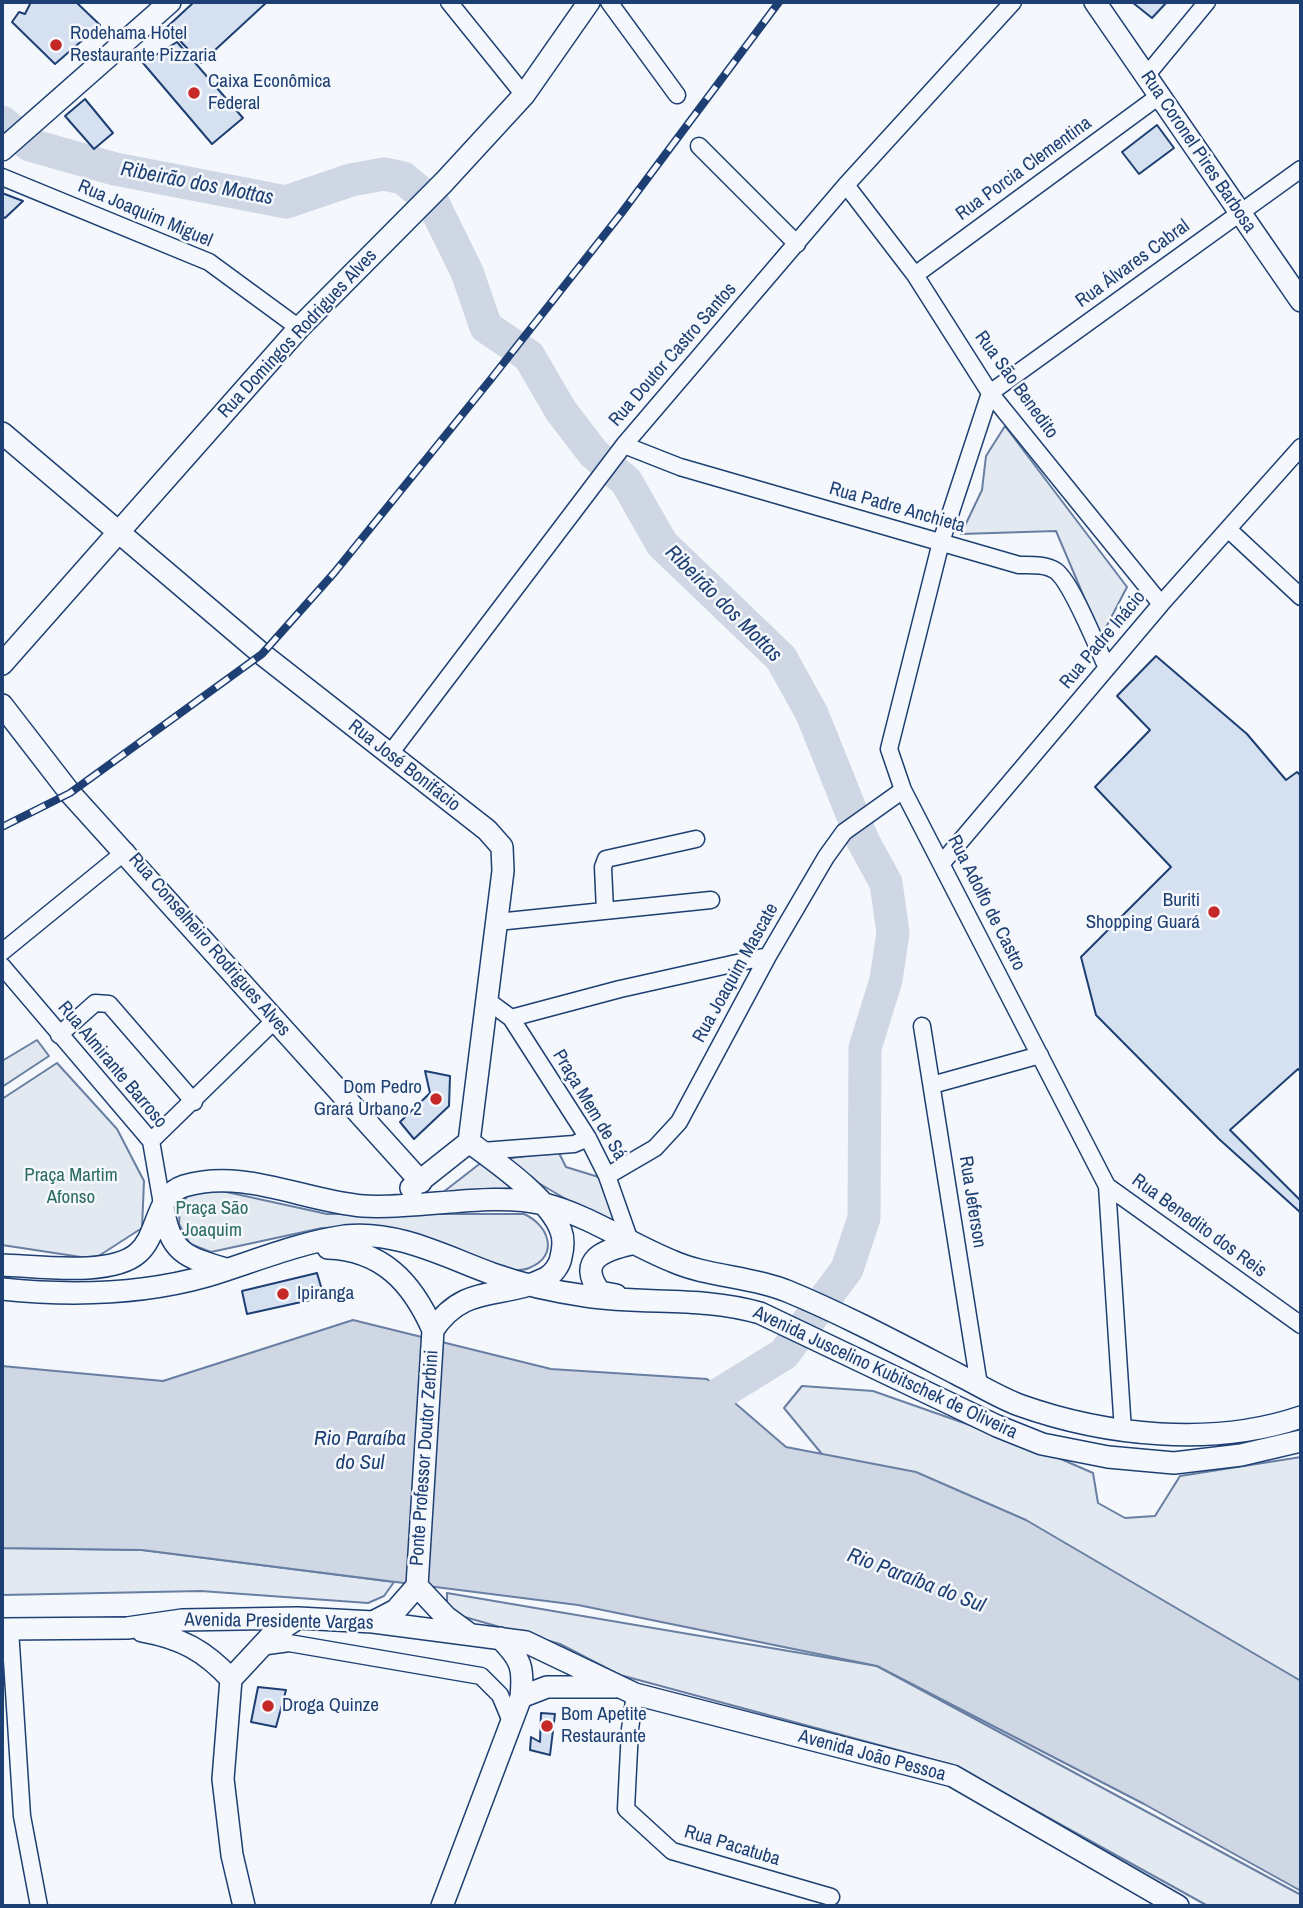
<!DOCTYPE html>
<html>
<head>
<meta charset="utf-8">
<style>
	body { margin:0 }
	#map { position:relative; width:1303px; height:1908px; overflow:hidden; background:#f4f7fb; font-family:"Archivo Narrow",sans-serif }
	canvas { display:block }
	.frame { position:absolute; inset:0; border:4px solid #1d3f73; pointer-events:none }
</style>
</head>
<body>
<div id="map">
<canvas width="1303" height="1908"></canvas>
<div class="frame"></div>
</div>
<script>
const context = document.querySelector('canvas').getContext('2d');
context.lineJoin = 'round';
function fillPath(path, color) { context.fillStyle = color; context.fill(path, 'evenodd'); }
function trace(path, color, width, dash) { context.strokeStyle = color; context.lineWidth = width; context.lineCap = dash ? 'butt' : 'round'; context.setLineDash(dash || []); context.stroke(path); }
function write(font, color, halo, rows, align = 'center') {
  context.font = font + ' "Archivo Narrow",sans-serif'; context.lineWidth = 5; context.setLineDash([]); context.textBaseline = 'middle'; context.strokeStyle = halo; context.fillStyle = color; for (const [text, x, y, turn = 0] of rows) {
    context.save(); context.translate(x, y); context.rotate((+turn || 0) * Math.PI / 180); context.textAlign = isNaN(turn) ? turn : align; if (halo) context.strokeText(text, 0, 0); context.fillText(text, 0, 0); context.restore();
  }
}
const green = new Path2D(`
	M1005 426 1127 587 1101 637 1056 531 961 534 982 490 986 456Z
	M57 1063 117 1129 144 1181 142 1228 94 1259 2 1245V1099Z
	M558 1151 566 1167 605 1179 619 1230 499 1160Z
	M482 1162 514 1188 442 1193Z
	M213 1189 327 1214H524C549 1225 560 1256 529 1268 523 1271 513 1270 506 1271L379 1226 322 1228 211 1252 190 1244 179 1224 180 1205 191 1192Z
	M802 1386 873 1391 1038 1449 1093 1473 1098 1503 1125 1518 1155 1516 1180 1476 1301 1457V1700L831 1465 784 1408Z
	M2 1548 142 1550 394 1582 384 1596 368 1603 201 1591 2 1595Z
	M447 1593 877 1666 1301 1895V1906H1208L953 1765 620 1675 560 1644 447 1612Z`);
fillPath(green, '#e3e9f0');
trace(green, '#687fa3', 2);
const parking = new Path2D(`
	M37 1040 49 1056 2 1087V1061Z`);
fillPath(parking, '#e3e8f0');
trace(parking, '#687fa3', 2);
const water = new Path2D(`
	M353 1320 551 1369 707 1379 786 1447 916 1472 1026 1520 1301 1681V1891L1144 1804 877 1666 578 1605 142 1550 2 1548V1366L163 1381Z`);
fillPath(water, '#cfd7e4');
trace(water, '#687fa3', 2);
trace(new Path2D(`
	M2 122 30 145 115 169 286 202 351 180 384 174 403 178 433 203 467 272 486 327 529 356 561 411 594 454 626 481 662 544 781 658 812 714 863 841 886 883 893 933 886 980 865 1048 864 1218 847 1269 784 1354 716 1396 697 1429`), '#cfd7e4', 33);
const building = new Path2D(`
	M31 2H76L100 25 55 64 12 22 19 12 25 14Z
	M194 2H267L201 63 167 27Z
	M1132 2H1167L1152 18Z
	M177 42 243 118 212 144 143 63Z
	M85 99 113 133 94 149 65 116Z
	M1157 125 1174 148 1139 174 1122 152Z
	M2 193 23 201 5 218 2 216Z
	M1156 656 1247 734 1286 780 1297 772 1301 776V1213L1219 1139 1096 1015 1081 957 1171 867 1095 787 1150 730 1117 696Z
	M1298 1069 1301 1072V1201L1230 1130Z
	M425 1071 450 1076 449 1106 414 1139 400 1122 430 1093Z
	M317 1273 324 1297 247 1314 242 1291Z
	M258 1687 286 1690 276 1727 251 1722Z
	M541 1713 555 1714 550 1755 530 1750 531 1737 540 1742Z`);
fillPath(building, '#d5e0f0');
trace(building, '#1d3f73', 2);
const minor = new Path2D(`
	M449 2 524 95
	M609 2 677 95
	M1146 76 1207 2
	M699 146 797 244
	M2 177 209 262 299 328
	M846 185 915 275 990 393 1161 604
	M915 275 1159 96
	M624 445 680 467 1019 565C1031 565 1046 564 1056 571 1072 583 1097 647 1107 668
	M1228 529 1301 597
	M389 755 624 445 846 185 1013 2
	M942 863 1161 604 1301 447
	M605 911 603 867 606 859 696 839
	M497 922 711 900
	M2 952 126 851
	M2 966 151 1141 162 1204
	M488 1001 511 1018 588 1138 607 1176 631 1244
	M511 1018 620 989 768 956
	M922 1026 979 1385
	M59 1035 95 1003 109 1004 194 1102
	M932 1085 1040 1055
	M151 1141 274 1021
	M482 1151 574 1144 588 1138
	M607 1176 655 1148 679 1122 768 956 826 857 844 832 903 790
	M1107 1186 1301 1325
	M1123 1431 1107 1186 903 790 889 749 941 542 990 393 1301 169
	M10 1629 22 1816 39 1906
	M260 1647 289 1643 481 1676 500 1695 510 1719
	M635 1694 630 1729 626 1809 672 1851 831 1897`);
const tertiary = new Path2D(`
	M1095 2 1301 301
	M2 150 170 2
	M2 433 262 654 487 830 502 847 503 871 469 1142C496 1162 550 1199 561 1231 564 1239 563 1249 561 1257 560 1265 553 1274 546 1278 503 1300 465 1282 433 1330
	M2 664 299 328 444 182 524 95 589 2
	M2 705 70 793 421 1182
	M411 1188 469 1142
	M163 1207C170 1252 184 1257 226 1269
	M328 1248C382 1250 412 1282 433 1330L417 1586
	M2 1265C37 1266 111 1277 138 1253 159 1235 155 1195 184 1186 243 1168 304 1201 363 1206 417 1210 491 1191 544 1204 588 1215 630 1244 672 1261 708 1277 750 1276 787 1291 845 1315 901 1345 957 1374 977 1384 998 1397 1019 1405 1106 1436 1213 1447 1301 1417
	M2 1289C70 1296 140 1295 207 1276 253 1262 297 1243 345 1236 397 1230 446 1257 493 1274 521 1284 557 1292 586 1296 647 1305 700 1296 760 1313L997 1426 1042 1444 1108 1457 1174 1463 1241 1455 1301 1441
	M616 1295 600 1292C576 1260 604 1250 631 1244
	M417 1586 446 1617 468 1633
	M373 1622 396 1610 417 1586
	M2 1629 127 1628 182 1620 298 1618 373 1622 526 1642 635 1694 953 1776 1178 1906
	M142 1631C181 1638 204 1650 231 1679
	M500 1638C521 1659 524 1667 521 1697
	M231 1679 223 1779 232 1855 244 1906
	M231 1679 271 1636 298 1618
	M442 1906 521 1697 547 1687H615`);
trace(minor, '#1d3f73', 19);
trace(tertiary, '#1d3f73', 24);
trace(minor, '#f4f7fb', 16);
trace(tertiary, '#f4f7fb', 21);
const rail = new Path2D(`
	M2 827 70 793 262 654 334 573 491 379 620 215 779 2`);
trace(rail, '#1d3f73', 8);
trace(rail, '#f4f7fb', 5, [16]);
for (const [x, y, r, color] of [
	[56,45,7,"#c62828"],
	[194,93,7,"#c62828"],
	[1214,912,7,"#c62828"],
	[436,1099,7,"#c62828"],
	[283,1294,7,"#c62828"],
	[268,1706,7,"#c62828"],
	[547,1726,7,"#c62828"]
]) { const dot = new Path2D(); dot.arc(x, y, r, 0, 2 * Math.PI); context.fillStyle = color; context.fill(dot); trace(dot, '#f4f7fb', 2.5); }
write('19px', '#1d3f73', '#f4f7fb', [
	["Rodehama Hotel",70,34],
	["Restaurante Pizzaria",70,56],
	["Caixa Econômica",208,82],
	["Federal",208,104],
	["Buriti",1200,901,"right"],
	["Shopping Guará",1200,923,"right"],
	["Dom Pedro",422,1088,"right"],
	["Grará Urbano 2",422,1110,"right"],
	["Ipiranga",297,1294],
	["Droga Quinze",282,1706],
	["Bom Apetite",561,1715],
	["Restaurante",561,1737]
], 'left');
write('19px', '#1d3f73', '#f4f7fb', [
	["Rua Coronel Pires Barbosa",1198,152,56],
	["Rua Porcia Clementina",1024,169,-36],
	["Rua Joaquim Miguel",145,214,23],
	["Rua Álvares Cabral",1133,264,-36],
	["Rua Domingos Rodrigues Alves",298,334,-47],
	["Rua Doutor Castro Santos",673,355,-49],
	["Rua São Benedito",1016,385,54],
	["Rua Padre Anchieta",897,508,16],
	["Rua Padre Inácio",1103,640,-50],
	["Rua José Bonifácio",404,766,38],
	["Rua Adolfo de Castro",986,903,63],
	["Rua Conselheiro Rodrigues Alves",209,945,49],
	["Rua Joaquim Mascate",736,973,-61],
	["Rua Almirante Barroso",112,1065,50],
	["Praça Mem de Sá",589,1105,59],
	["Rua Jeferson",972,1202,81],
	["Rua Benedito dos Reis",1199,1226,36],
	["Avenida Juscelino Kubitschek de Oliveira",885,1373,25],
	["Ponte Professor Doutor Zerbini",425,1458,-86],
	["Avenida Presidente Vargas",279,1622,1],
	["Avenida João Pessoa",872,1756,15],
	["Rua Pacatuba",732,1846,17]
]);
write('19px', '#2c6c60', '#f4f7fb', [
	["Praça Martim",71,1176],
	["Afonso",71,1198],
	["Praça São",212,1209],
	["Joaquim",212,1231]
]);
write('italic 21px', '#1d3f73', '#f4f7fb', [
	["Ribeirão dos Mottas",197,184,11],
	["Ribeirão dos Mottas",723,604,45],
	["Rio Paraíba",360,1439],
	["do Sul",360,1463],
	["Rio Paraíba do Sul",916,1581,21]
]);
</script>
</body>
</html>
